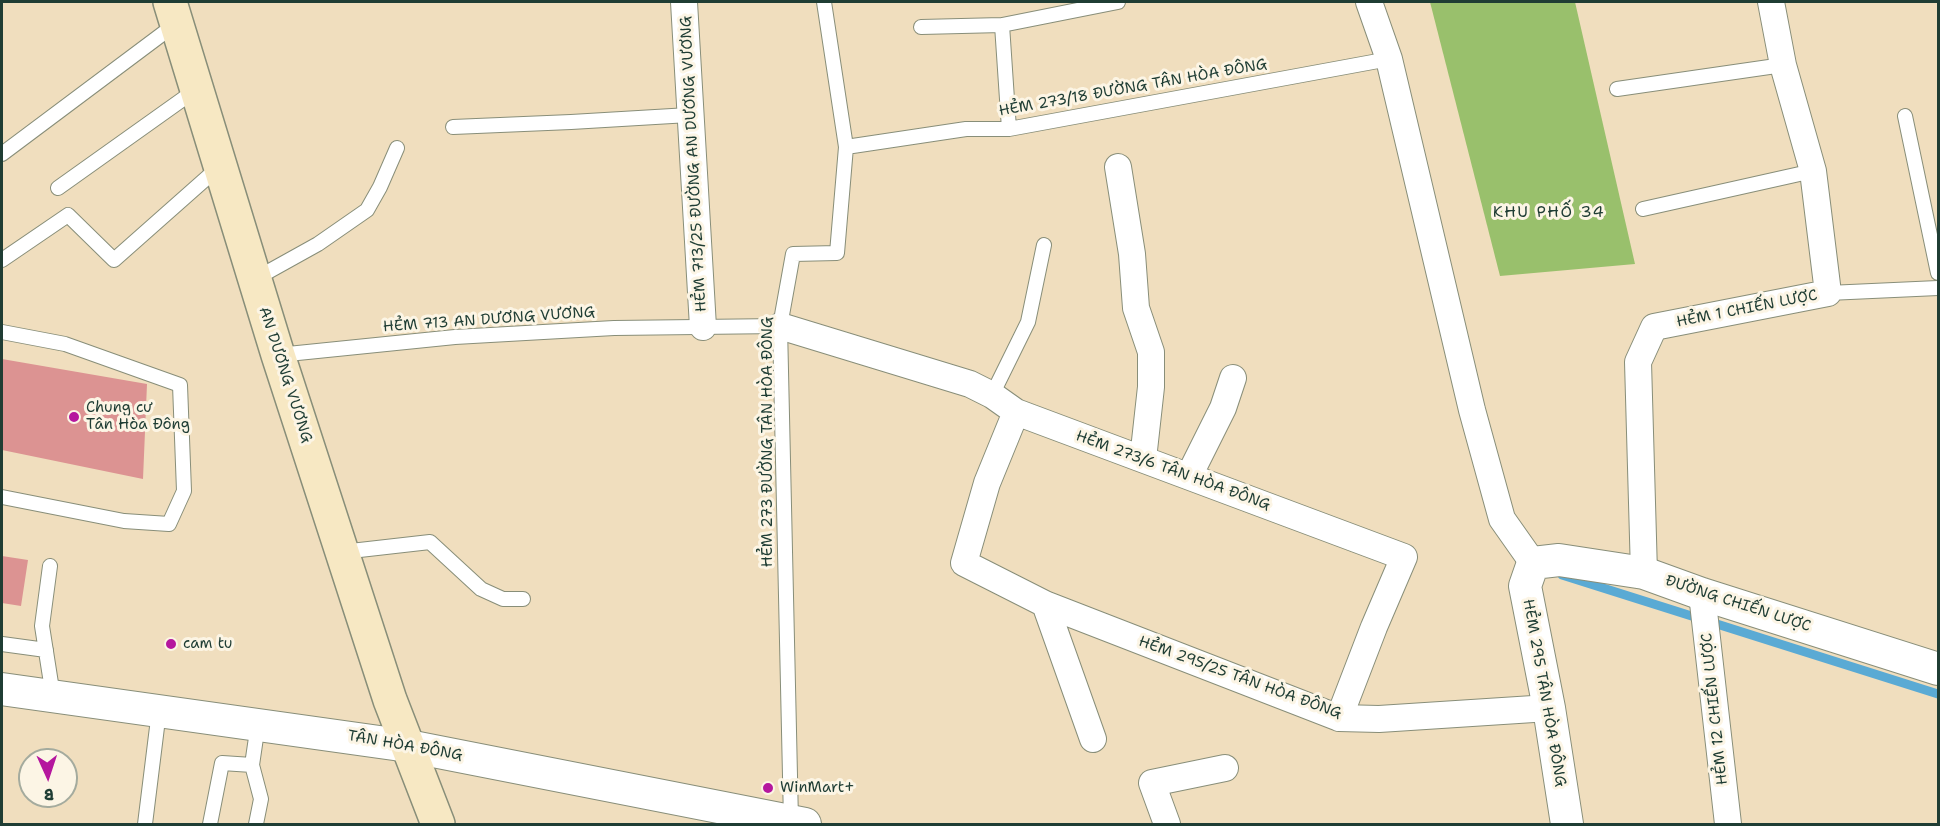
<!DOCTYPE html>
<html>
<head>
<meta charset="utf-8">
<style>
	body { margin:0 }
	#map { position:relative; width:1940px; height:826px; overflow:hidden; background:#f0debe; font-family:"Shantell Sans",sans-serif }
	canvas { display:block }
	.frame { position:absolute; inset:0; border:3px solid #1f3d34; pointer-events:none }
	.north { position:absolute; left:18px; top:748px; width:60px; height:60px; box-sizing:border-box; background:#fcf5e5; border:2px solid #a4ab9e; border-radius:50%; rotate:177deg; font-size:16px; font-weight:700; line-height:24px; text-align:center; color:#1f3d34 }
	.north::after { content:''; display:block; margin:auto; width:21px; height:27px; background:#b5179e; clip-path:polygon(50% 0,100% 100%,50% 72%,0 100%) }
</style>
</head>
<body>
<div id="map">
<canvas width="1940" height="826"></canvas>
<div class="frame"></div>
<div class="north">B</div>
</div>
<script>
const context = document.querySelector('canvas').getContext('2d');
context.lineJoin = 'round';
function fillPath(path, color) { context.fillStyle = color; context.fill(path, 'evenodd'); }
function trace(path, color, width, dash) { context.strokeStyle = color; context.lineWidth = width; context.lineCap = dash ? 'butt' : 'round'; context.setLineDash(dash || []); context.stroke(path); }
function write(font, color, halo, rows, align = 'center') {
  context.font = font + ' "Shantell Sans",sans-serif'; context.lineWidth = 6; context.setLineDash([]); context.textBaseline = 'middle'; context.strokeStyle = halo; context.fillStyle = color; for (const [text, x, y, turn = 0] of rows) {
    context.save(); context.translate(x, y); context.rotate((+turn || 0) * Math.PI / 180); context.textAlign = isNaN(turn) ? turn : align; if (halo) context.strokeText(text, 0, 0); context.fillText(text, 0, 0); context.restore();
  }
}
fillPath(new Path2D(`
	M1430 2H1575L1635 264 1500 276Z`), '#99c06c');
trace(new Path2D(`
	M1562 575 1938 694`), '#5aaad4', 9);
fillPath(new Path2D(`
	M2 359 147 384 143 479 2 450Z
	M2 556 28 560 21 606 2 603Z`), '#dc9392');
const service = new Path2D(`
	M1002 25 1009 129
	M921 27 1002 25 1118 2
	M1617 89 1783 65
	M1905 116 1938 273
	M453 127 571 122 689 115
	M846 147 966 129H1009L1389 59
	M2 154 177 23
	M58 188 197 89
	M1643 209 1813 171
	M2 260 68 215 114 260 219 167
	M255 279 318 244 367 210 380 187 397 148
	M1828 293 1938 288
	M2 332 65 344 180 385 184 491 169 524 124 521 2 497
	M278 355 455 337 614 328 780 326
	M992 395 1028 322 1044 245
	M342 552 430 542 481 589 503 599H523
	M50 566 42 626 53 696
	M2 644 46 650
	M791 821 780 326 793 254 837 253 846 147 824 2
	M145 824 159 711
	M210 824 222 763 252 765
	M256 824 261 799 252 765 258 724`);
const minor = new Path2D(`
	M684 2 703 327
	M1369 2 1389 59 1472 410 1502 519 1533 563
	M1118 167 1132 254 1136 308 1151 352V387L1143 459
	M780 326 970 384 992 395 1016 412 1404 557 1374 627 1339 718
	M1016 412 987 483 964 563 1045 604 1339 718 1379 719 1549 708
	M1189 476 1223 408 1233 378
	M1644 573 1638 362 1654 327 1828 293 1813 171 1783 65 1771 2
	M1702 594 1728 824
	M1045 604 1093 739
	M1167 824 1152 783 1225 768`);
const tertiary = new Path2D(`
	M2 689 408 746 805 824
	M1567 824 1549 708 1525 586 1533 563 1559 560 1644 573 1702 594 1938 669`);
const secondary = new Path2D(`
	M170 2 278 355 342 552 390 700 438 824`);
trace(service, '#888e79', 16);
trace(minor, '#888e79', 28);
trace(tertiary, '#888e79', 34);
trace(secondary, '#888e79', 36);
trace(service, '#fff', 14);
trace(minor, '#fff', 26);
trace(tertiary, '#fff', 32);
trace(secondary, '#f7e8c3', 33);
for (const [x, y, r, color] of [
	[74,417,6,"#b5179e"],
	[171,644,6,"#b5179e"],
	[768,788,6,"#b5179e"]
]) { const dot = new Path2D(); dot.arc(x, y, r, 0, 2 * Math.PI); context.fillStyle = color; context.fill(dot); trace(dot, '#fcf5e5', 2); }
write('15px', '#1f3d34', '#fcf5e5', [
	["HẺM 273/18 ĐƯỜNG TÂN HÒA ĐÔNG",1133,88,-10],
	["HẺM 713/25 ĐƯỜNG AN DƯƠNG VƯƠNG",694,164,-93],
	["HẺM 1 CHIẾN LƯỢC",1747,309,-11],
	["HẺM 713 AN DƯƠNG VƯƠNG",489,320,-4],
	["AN DƯƠNG VƯƠNG",285,375,72],
	["HẺM 273 ĐƯỜNG TÂN HÒA ĐÔNG",768,442,-90],
	["HẺM 273/6 TÂN HÒA ĐÔNG",1173,471,20],
	["ĐƯỜNG CHIẾN LƯỢC",1738,604,18],
	["HẺM 295/25 TÂN HÒA ĐÔNG",1240,678,20],
	["HẺM 295 TÂN HÒA ĐÔNG",1544,693,80],
	["HẺM 12 CHIẾN LƯỢC",1715,709,-96],
	["TÂN HÒA ĐÔNG",405,746,10]
]);
write('15px', '#1f3d34', '#fcf5e5', [
	["Chung cư",86,408],
	["Tân Hòa Đông",86,425],
	["cam tu",183,644],
	["WinMart+",780,788]
], 'left');
context.letterSpacing = '1.5px';
write('16px', '#1f3d34', '#fcf5e5', [
	["KHU PHỐ 34",1549,213]
]);
context.letterSpacing = '0px';
</script>
</body>
</html>
